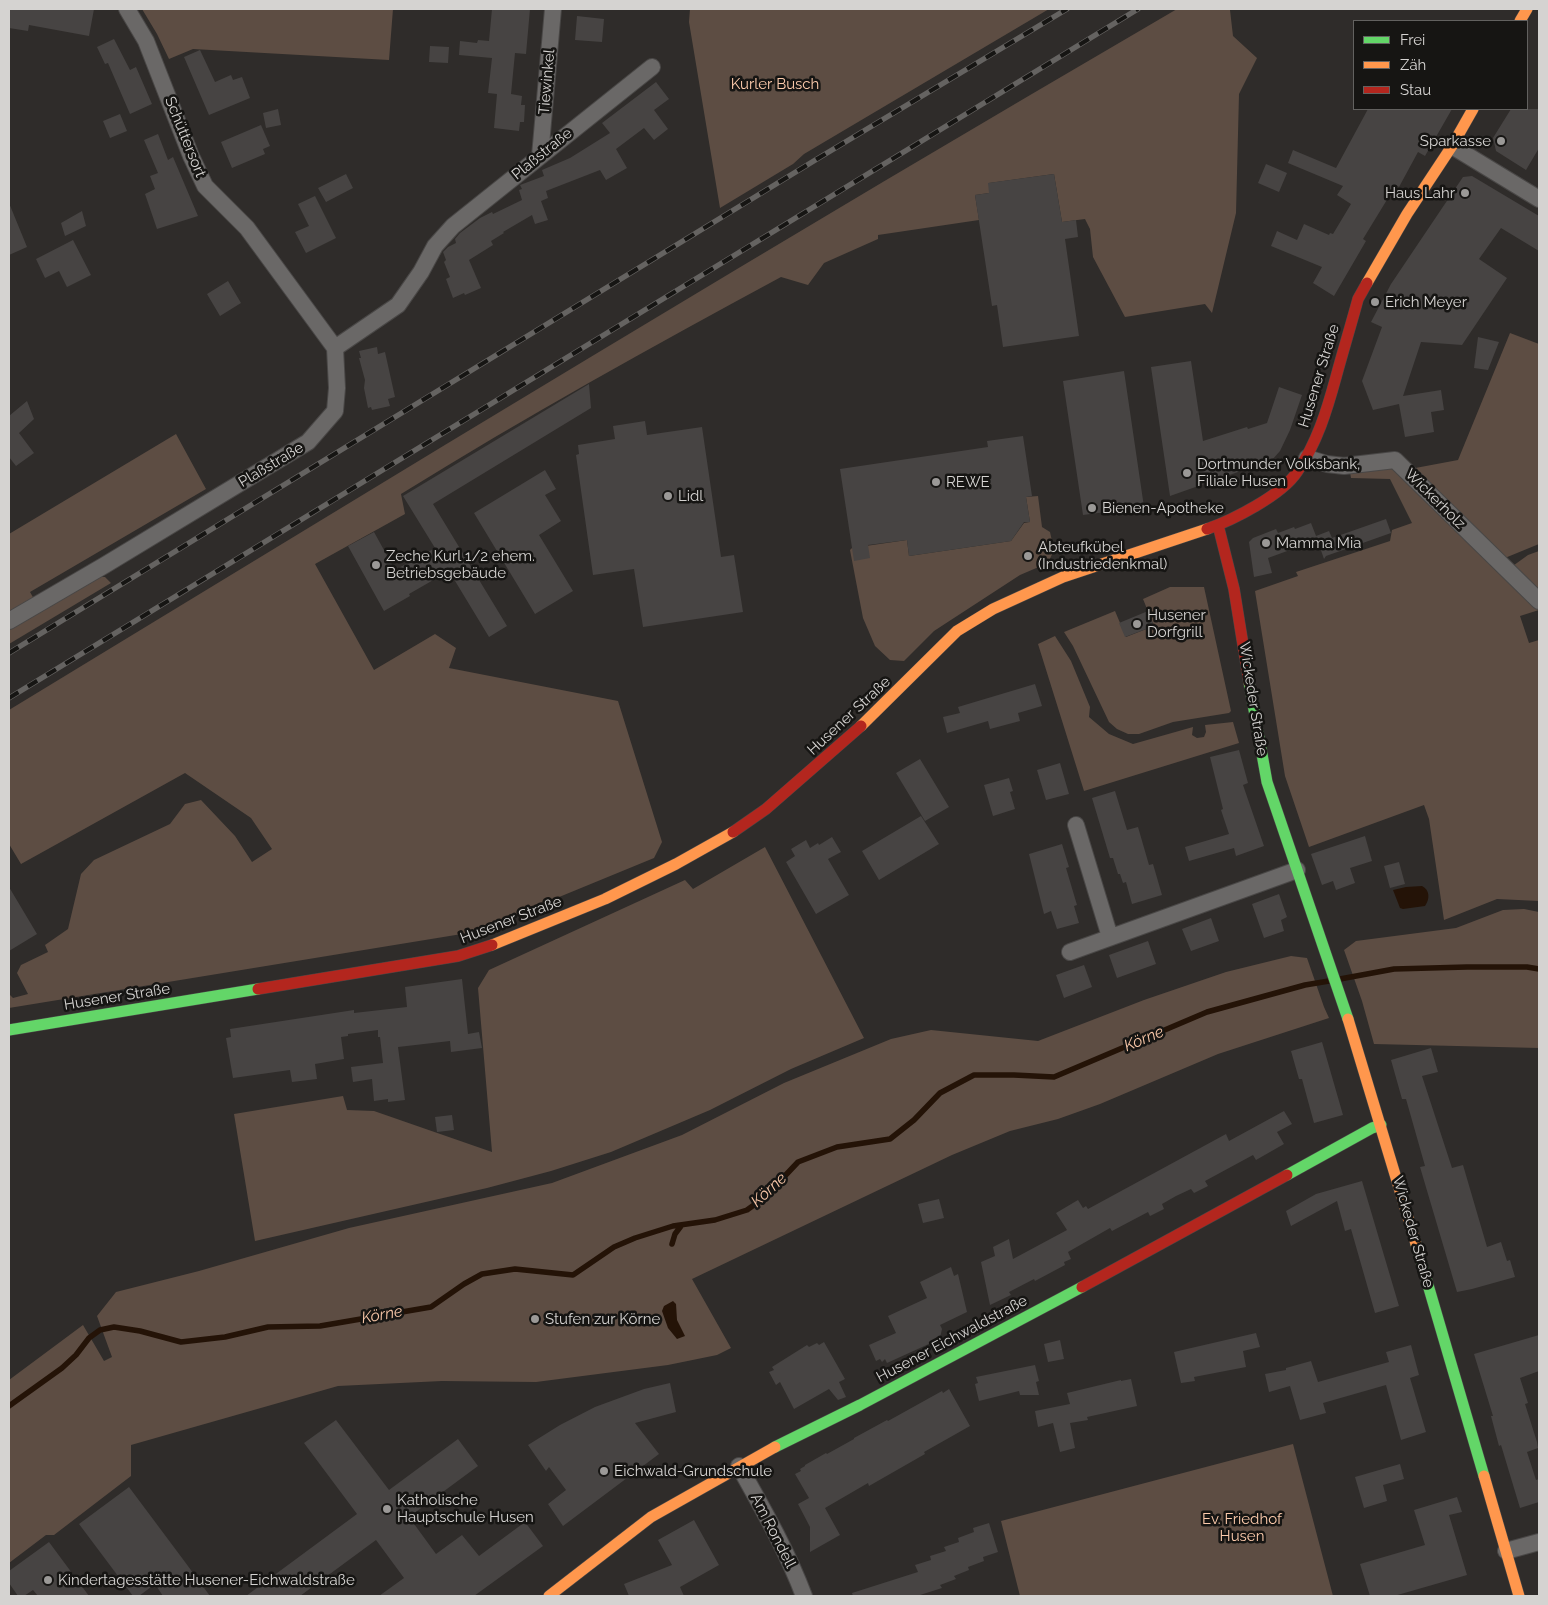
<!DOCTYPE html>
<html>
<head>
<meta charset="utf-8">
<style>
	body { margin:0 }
	#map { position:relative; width:1548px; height:1605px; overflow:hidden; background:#2f2c2a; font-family:Raleway,sans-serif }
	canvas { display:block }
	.frame { position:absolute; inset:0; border:10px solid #d5d3d1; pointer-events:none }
	.legend { position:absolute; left:1353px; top:20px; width:175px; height:90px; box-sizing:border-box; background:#161513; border:1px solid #62615f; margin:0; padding:6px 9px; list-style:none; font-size:15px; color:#d5d3d1 }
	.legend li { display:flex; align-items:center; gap:10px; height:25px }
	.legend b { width:25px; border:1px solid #62615f }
</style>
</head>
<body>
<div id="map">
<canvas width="1548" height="1605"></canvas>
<div class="frame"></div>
<ul class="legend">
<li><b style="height:6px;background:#63d668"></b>Frei</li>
<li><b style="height:6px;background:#ff974d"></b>Zäh</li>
<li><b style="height:6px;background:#b3261e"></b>Stau</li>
</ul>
</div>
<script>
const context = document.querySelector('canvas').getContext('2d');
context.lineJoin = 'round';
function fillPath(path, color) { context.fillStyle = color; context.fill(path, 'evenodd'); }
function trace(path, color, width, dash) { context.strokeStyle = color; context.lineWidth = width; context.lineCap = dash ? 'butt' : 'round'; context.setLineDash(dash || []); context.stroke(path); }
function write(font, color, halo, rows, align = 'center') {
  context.font = font + ' Raleway,sans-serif'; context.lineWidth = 5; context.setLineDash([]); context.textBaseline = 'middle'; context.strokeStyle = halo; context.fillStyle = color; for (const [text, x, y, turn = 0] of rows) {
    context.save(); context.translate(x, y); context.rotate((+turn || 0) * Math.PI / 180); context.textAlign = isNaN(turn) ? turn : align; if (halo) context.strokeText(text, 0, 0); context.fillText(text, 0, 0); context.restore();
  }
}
fillPath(new Path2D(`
	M142 9H393L389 60 193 49 169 59 157 34Z
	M690 9H1049L804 154 793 164 720 208 689 22Z
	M1177 9H1231L1230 10 1233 36 1257 58 1239 94 1236 213 1212 313 1205 304 1125 317 1093 257 1090 229 1085 219 1062 222 1054 174 989 183V193L975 195 979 220 878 235V239L824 263 808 285 781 277C653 346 525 417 401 494L405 514 315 564 374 670 435 634 456 648 449 668 618 701 662 842 654 858 474 932 9 1008V994L13 998 28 994 17 973 21 965 48 952 45 945 68 929 81 874 94 860 170 824 185 804 201 800 235 836 252 862 272 849 251 818 185 773 21 864 9 844V710C397 474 785 237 1177 9Z
	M1510 333 1539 344V544L1500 560 1410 469 1458 460Z
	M176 434 206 489 30 592 34 599 9 613V534Z
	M1392 462 1539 608V610L1520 616 1529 643 1539 640V901L1497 899 1444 920 1429 819 1424 805 1309 847 1285 776 1255 591 1298 576 1296 572 1390 541 1392 530 1412 523 1390 479 1351 478 1349 466Z
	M1038 496 1042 527 1050 532 1054 550 1048 563 1020 575 934 631 904 661 890 660 875 646 863 618 850 550 852 548 907 540 909 556 1011 541 1024 523 1030 522 1026 497Z
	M1539 551V596L1510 568 1528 555Z
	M98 577H105L111 583 9 644V627Z
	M1170 587H1204L1231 711 1229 713 1173 722 1139 734H1128L1117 729 1109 722 1073 646 1064 632 1115 611 1126 637 1154 626 1143 599Z
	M1055 636 1071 661 1090 707 1089 717 1109 734 1133 744 1193 727 1192 735 1197 738 1204 737 1206 732 1205 725 1233 722 1239 743 1084 791 1038 644Z
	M765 847 864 1038 791 1069 710 1110 611 1152 551 1171 487 1188 255 1241 234 1114 343 1096 347 1110 374 1111 492 1152 478 988 489 970 685 880 693 889Z
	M1524 909 1539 912V1048L1374 1044 1362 1001 1344 950 1356 941 1456 928 1503 910Z
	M1291 956 1307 958 1324 1007 1329 1018 1218 1054 1100 1104 1058 1119 1010 1131 952 1155 692 1279 731 1348 717 1355 668 1365 536 1382 442 1381 338 1386 131 1445V1476L54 1535H46L9 1563V1380L83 1325 104 1361 112 1357 97 1316 116 1292 199 1271 349 1228 552 1183 682 1135 784 1083 891 1039 931 1030 1038 1041 1144 1000 1226 972Z
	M1293 1444 1333 1596H1020L1001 1521Z`), '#5d4d43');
fillPath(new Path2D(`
	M1422 886C1430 890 1430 899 1425 906L1403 909 1400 908 1393 890 1406 887Z
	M673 1301 676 1304 677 1320 685 1336 677 1339 668 1328 662 1311 664 1306Z`), '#241307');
trace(new Path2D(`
	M1340 979 1394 969 1467 967H1527L1539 969
	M672 1244 675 1234 681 1226
	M9 1406 62 1368 76 1355 89 1338 100 1330 114 1327 140 1331 181 1342 225 1337 268 1327 320 1326 431 1307 464 1284 482 1274 515 1269 573 1275 614 1247 635 1238 673 1226 715 1220 747 1210 765 1197 798 1162 837 1147 890 1139 914 1120 940 1093 974 1075H1014L1054 1077 1207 1012 1305 985 1329 981`), '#241307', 5.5);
fillPath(new Path2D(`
	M9 9H94L89 36 29 25 28 31 9 28Z
	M492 9H530L526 54 515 53 511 94 522 96 521 105H525L524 122H520L519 131 494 128 497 94 488 93 492 58 459 55 460 41 477 43 478 40 489 41Z
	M577 16 604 19 602 42 575 40Z
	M114 39 130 70 136 67 152 104 130 114 108 63 105 64 97 47Z
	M430 46 449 47 448 63 429 62Z
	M200 50 215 82 231 75 233 80 242 77 250 98 209 115 184 57Z
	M656 82 669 99 654 110 668 129 654 140 644 128 616 149 627 168 606 180 600 170 546 191 548 198 541 201 548 220 535 224 532 215 503 232 504 233 491 241 493 245 469 260 481 288 465 295 464 293 453 298 446 279 450 277 444 262 446 260 443 252 448 247 456 243 455 239 460 233 480 218 492 212 493 214 522 200 519 190 522 189 520 185 544 176 542 170 570 158 610 133 602 123Z
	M278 109 281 125 266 128 263 113Z
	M1368 109H1452L1425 156 1418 152 1399 187 1396 185 1363 239 1366 241 1334 296 1313 283 1322 267 1271 246 1277 231 1297 240 1304 224 1329 235 1330 233 1333 234 1351 204 1337 195 1343 186 1288 163 1293 150 1336 168Z
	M1511 109H1539V148L1526 170 1496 151 1493 138Z
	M120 114 127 131 110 138 103 121Z
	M261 125 270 146 263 149 265 154 232 168 221 142Z
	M158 134 168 160 173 157 198 216 157 229 145 194 155 189 150 176 158 173 144 140Z
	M1266 164 1287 173 1279 192 1258 183Z
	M346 174 353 188 326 202 318 188Z
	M1054 174 1062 222 1076 220 1078 237 1065 239 1079 336 1003 347 997 305 992 306 975 195 989 193 988 183Z
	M1472 176 1539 216V251L1501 228 1479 259 1507 278 1462 345 1421 342 1403 396 1441 390 1444 410 1431 412 1434 432 1405 437 1399 404 1373 410 1362 381 1382 327 1371 322 1391 284 1463 177Z
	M315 196 336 238 306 253 295 232 309 226 298 204Z
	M9 203 27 247 9 255Z
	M82 211 86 226 65 236 61 223Z
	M73 240 91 275 67 287 59 271 45 278 36 259Z
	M228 281 241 303 220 316 207 294Z
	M1478 337 1499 342 1488 370 1474 368Z
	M377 347 378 354 385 352 395 397 388 399 390 406 372 410 371 407 368 408 364 388 365 380 359 358H361L359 351Z
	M1191 361 1203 441 1247 427 1248 429 1267 423 1279 387 1302 395 1290 430 1280 451 1272 460 1170 496 1151 367Z
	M1124 371 1144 507 1083 515 1063 381Z
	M589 384 591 408 433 504 507 626 489 637 449 571 409 594 410 596 384 611 348 546 374 532 395 570 435 548 403 496Z
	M27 401 34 419 19 433 34 453 16 466 9 457V416Z
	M645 421 647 435 702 427 721 557 734 555 743 612 643 627 634 569 593 575 576 455 579 454 578 445 615 439 613 426Z
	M1023 436 1032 496 1026 497 1030 522H1024L1011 541 909 556 907 540 868 545 870 558 854 561 840 469 988 447 987 441Z
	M545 470 556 489 545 495 561 521 539 535 573 591 535 614 474 513Z
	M1386 519 1391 533 1326 556 1324 559 1316 536 1329 531 1332 538Z
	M1311 523 1318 541 1301 548V546L1268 558 1272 573 1254 577 1249 542 1253 538 1276 529 1278 533 1294 527 1295 529Z
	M1148 611 1154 626 1125 637 1119 623Z
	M1035 684 1042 706 1018 713 1020 721 990 729 988 721 947 733 943 717 960 713 958 707Z
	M1239 750 1248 783 1243 785 1264 846 1236 856 1234 848 1189 861 1185 847 1229 834 1221 810 1223 809 1210 757Z
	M920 759 949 807 925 821 896 773Z
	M1060 763 1069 794 1046 800 1037 770Z
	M1009 778 1013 791 1010 792 1015 809 993 816 984 785Z
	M1115 791 1127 830 1138 827 1149 865 1153 864 1162 895 1132 904 1126 882 1123 883 1120 874H1118L1113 858H1110L1092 798Z
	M921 816 939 844 879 880 862 851Z
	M1365 836 1372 861 1350 868 1355 883 1336 890 1333 881 1322 885 1311 854Z
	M832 837 841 852 828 859 849 895 816 914 786 862 795 856 791 849 806 840 810 848 818 843 819 845Z
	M1062 844 1069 867 1066 868 1077 905 1074 906 1079 923 1057 929 1051 911 1044 914 1029 854Z
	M1399 862 1405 884 1390 888 1384 866Z
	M9 887 37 934 9 951Z
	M1279 894 1287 917 1281 920 1284 931 1264 938 1252 904Z
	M1211 918 1219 941 1191 951 1182 929Z
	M1148 941 1156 964 1117 978 1109 955Z
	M1084 965 1092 987 1064 998 1056 975Z
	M462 979 468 1034 479 1032 482 1048 451 1052 450 1041 398 1047 405 1100 388 1102V1099L374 1101 372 1079 353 1082 351 1067 383 1063 380 1037H378V1030L348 1034V1036L341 1037 344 1059 315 1064 317 1079 292 1082 290 1070 233 1078 226 1038 231 1037 230 1029 354 1010V1013L407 1007 405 987Z
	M1322 1042 1343 1115 1314 1123 1302 1079H1299L1291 1051Z
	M1431 1048 1438 1072 1422 1076 1452 1168 1463 1165 1487 1247 1501 1242 1507 1261 1510 1260 1515 1277 1472 1289 1457 1292 1420 1167 1425 1166 1406 1099H1402L1391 1060Z
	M1284 1111 1292 1124 1277 1132 1284 1144 1256 1160 1253 1155 1205 1181 1208 1186 1194 1193 1191 1189 1176 1196 1162 1204 1164 1209 1150 1216 1148 1212 1112 1231 1110 1228 1068 1252 1071 1259 1064 1262 1065 1265 1035 1281 1034 1279 1009 1292 1011 1295 990 1305 981 1262 995 1256 993 1247 1009 1239 1013 1259 1067 1230 1056 1213 1078 1200 1083 1208 1086 1206 1088 1209 1226 1134 1229 1141Z
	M452 1115 454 1130 437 1132 435 1117Z
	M1362 1181 1399 1306 1375 1313 1351 1229 1345 1231 1337 1201 1291 1226 1286 1211 1316 1194Z
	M939 1199 944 1218 923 1223 918 1204Z
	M951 1267 954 1276 958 1274 967 1312 940 1325 942 1329 940 1338 931 1343 887 1363 885 1359 882 1362 880 1359 876 1361 869 1345 896 1333 888 1316 927 1298 920 1282Z
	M1256 1333 1260 1347 1243 1351 1246 1367 1194 1377 1195 1381 1181 1383 1174 1352Z
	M1539 1335V1371L1520 1378 1528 1403 1525 1404 1537 1442 1538 1448 1527 1452 1536 1480 1539 1479V1502L1520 1508 1501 1445 1499 1446 1491 1416H1493L1474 1354Z
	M1060 1340 1064 1359 1048 1362 1044 1344Z
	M824 1342 845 1379 839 1382 846 1397 838 1400 829 1389 794 1409 780 1382 776 1385 769 1372 774 1370 772 1367 807 1345 809 1347 817 1343 819 1345Z
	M1411 1345 1419 1375 1410 1378 1426 1432 1401 1440 1386 1385 1323 1403 1326 1413 1300 1420 1290 1386 1269 1392 1265 1374 1286 1370V1368L1311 1361 1318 1382 1389 1362 1386 1352Z
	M1035 1365 1039 1381 1036 1382 1039 1395H1020L1019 1391 979 1401 975 1384 978 1383 976 1377Z
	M1131 1379 1137 1406 1087 1417 1088 1420 1070 1423 1075 1448 1060 1452 1053 1423 1038 1427 1035 1411 1070 1404 1067 1393 1121 1380V1381Z
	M670 1383 676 1412 635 1423 659 1454 563 1526 548 1504 566 1490 549 1467 546 1471 528 1445 560 1425 595 1407 644 1389Z
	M949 1389 970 1426 924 1452 925 1454 869 1486 868 1483 825 1508 840 1535 810 1552V1527L798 1504 809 1498 795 1474 801 1471 800 1469 805 1466V1465L826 1453 827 1454 854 1439V1438L887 1420 888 1421 942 1391 943 1393Z
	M336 1420 389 1490 458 1439 478 1466 409 1517 436 1554 462 1535 479 1556 525 1522 543 1546 474 1596H379L404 1578 376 1540 300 1596H246L357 1514 304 1443Z
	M1400 1464 1404 1479 1383 1485 1387 1501 1364 1508 1355 1477Z
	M129 1487 185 1562 210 1596H163L155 1584 139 1596H133L79 1524Z
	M1457 1497 1462 1512 1449 1515 1467 1575 1394 1596H1370L1360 1564 1425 1545 1414 1510Z
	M694 1520 719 1565 680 1587 684 1596H629L624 1584 672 1565 658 1540Z
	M989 1523 998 1552 983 1557 984 1561 968 1567 969 1570 954 1576 956 1579 940 1585 942 1588 917 1596H853L852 1593 918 1572 915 1565 931 1560 930 1556 946 1551 944 1547 959 1542 958 1538 974 1532 973 1528Z
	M49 1542 89 1596H38L33 1590 24 1596H18L9 1583V1571Z`), '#474443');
const street = new Path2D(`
	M127 9 146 41 191 156 205 186 247 228 335 348
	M1452 146 1539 199
	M540 156 553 9
	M335 348 398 305 421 272 435 246 453 226 652 67
	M1307 458 1327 464 1344 466 1395 460 1539 601
	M9 621 105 565 308 442 335 411 337 388 335 348
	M1076 825 1110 937
	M1070 952 1297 870
	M739 1466C763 1509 787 1551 804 1596
	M1506 1551 1539 1542`);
const fast = new Path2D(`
	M1249 682 1267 782 1348 1019
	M9 1030 258 989
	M1287 1175 1372 1128 1381 1125
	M1416 1244 1484 1476
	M775 1447 860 1405 1082 1287`);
const slow = new Path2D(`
	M1520 21 1527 9
	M1367 283 1407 214 1452 146 1473 109
	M861 726 957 631 993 609 1063 577 1207 529
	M492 945 605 899 676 864 733 832
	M1348 1019 1416 1244
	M1484 1476 1519 1596
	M549 1596 651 1517 775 1447`);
const jam = new Path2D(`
	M1218 525 1234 589 1249 682
	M1207 529C1233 520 1282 495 1297 472 1317 443 1327 410 1336 377 1343 351 1351 325 1358 299L1367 283
	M733 832 766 809 861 726
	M258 989 458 956 492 945
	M1082 1287 1287 1175`);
trace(street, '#494746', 18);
trace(fast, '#494746', 12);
trace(slow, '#494746', 12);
trace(jam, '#494746', 12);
trace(street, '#6a6867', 16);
trace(fast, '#63d668', 11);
trace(slow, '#ff974d', 11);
trace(jam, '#b3261e', 11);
const rail = new Path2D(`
	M9 653 817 159 1067 9
	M9 698 1138 9`);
trace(rail, '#656361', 5.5);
trace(rail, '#161513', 4, [11]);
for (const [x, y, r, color] of [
	[1501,141,5,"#9b9997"],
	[1465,193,5,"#9b9997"],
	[1375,302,5,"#9b9997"],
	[1187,473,5,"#9b9997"],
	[936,482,5,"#9b9997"],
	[668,496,5,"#9b9997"],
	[1092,508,5,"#9b9997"],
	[1266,543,5,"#9b9997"],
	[1028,556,5,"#9b9997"],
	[376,565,5,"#9b9997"],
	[1137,624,5,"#9b9997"],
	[535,1319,5,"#9b9997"],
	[604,1471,5,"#9b9997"],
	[387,1509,5,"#9b9997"],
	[48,1580,5,"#9b9997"]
]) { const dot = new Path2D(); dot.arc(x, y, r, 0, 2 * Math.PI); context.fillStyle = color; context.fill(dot); trace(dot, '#161513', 2); }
write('15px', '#d5d3d1', '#161513', [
	["Tiewinkel",547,82,-85],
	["Schüttersort",185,137,68],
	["Plaßstraße",542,154,-39],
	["Husener Straße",1319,376,-73],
	["Plaßstraße",271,465,-31],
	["Wickerholz",1435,499,45],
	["Wickeder Straße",1253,699,81],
	["Husener Straße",849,716,-43],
	["Husener Straße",511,920,-21],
	["Husener Straße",117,997,-9],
	["Wickeder Straße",1413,1232,74],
	["Husener Eichwaldstraße",952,1339,-28],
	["Am Rondell",773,1531,63]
]);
write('15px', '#fdcbac', '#161513', [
	["Kurler Busch",775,84],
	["Ev. Friedhof",1242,1519],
	["Husen",1242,1536]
]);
write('15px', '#d5d3d1', '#161513', [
	["Sparkasse",1491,141,"right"],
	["Haus Lahr",1455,193,"right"],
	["Erich Meyer",1385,302],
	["Dortmunder Volksbank,",1197,464],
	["Filiale Husen",1197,481],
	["REWE",946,482],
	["Lidl",678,496],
	["Bienen-Apotheke",1102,508],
	["Mamma Mia",1276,543],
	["Abteufkübel",1038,547],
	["(Industriedenkmal)",1038,564],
	["Zeche Kurl 1/2 ehem.",386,556],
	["Betriebsgebäude",386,573],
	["Husener",1147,615],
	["Dorfgrill",1147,632],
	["Stufen zur Körne",545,1319],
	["Eichwald-Grundschule",614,1471],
	["Katholische",397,1500],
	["Hauptschule Husen",397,1517],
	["Kindertagesstätte Husener-Eichwaldstraße",58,1580]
], 'left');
write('italic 16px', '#f8c6a7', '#161513', [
	["Körne",1144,1039,-23],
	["Körne",769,1190,-43],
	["Körne",382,1315,-10]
]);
</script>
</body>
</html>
